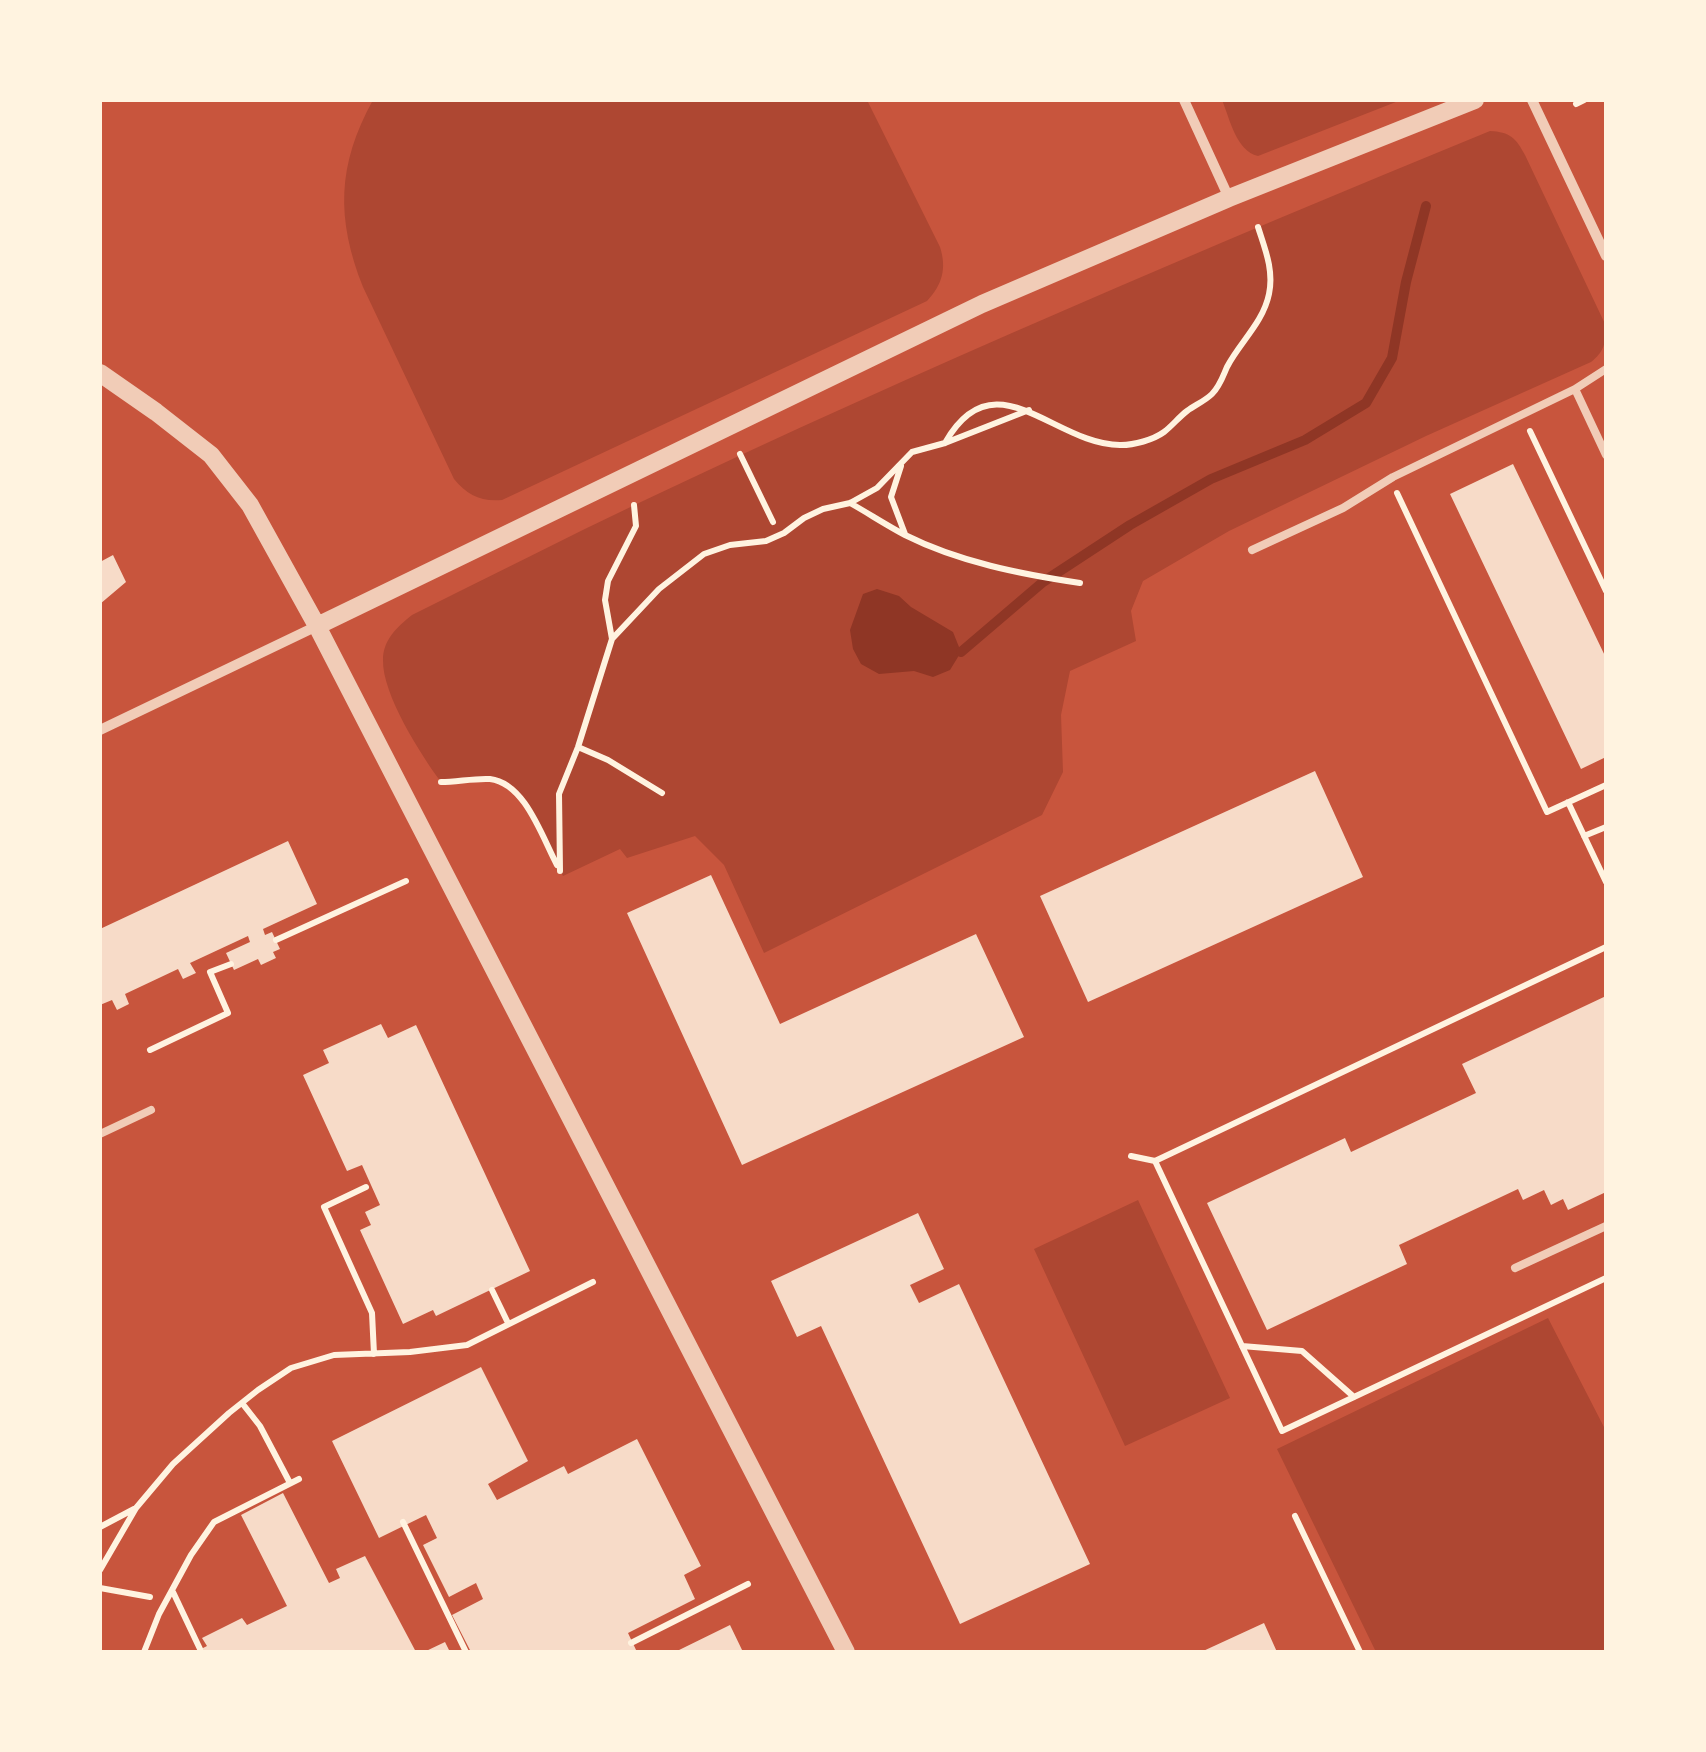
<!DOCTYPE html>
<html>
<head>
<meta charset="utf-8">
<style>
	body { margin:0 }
	#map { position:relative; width:1706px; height:1752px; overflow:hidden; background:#c8553d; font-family:Cabin,sans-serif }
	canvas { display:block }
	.frame { position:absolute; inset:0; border:102px solid #fff3e0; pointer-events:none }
</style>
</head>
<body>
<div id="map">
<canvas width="1706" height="1752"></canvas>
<div class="frame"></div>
</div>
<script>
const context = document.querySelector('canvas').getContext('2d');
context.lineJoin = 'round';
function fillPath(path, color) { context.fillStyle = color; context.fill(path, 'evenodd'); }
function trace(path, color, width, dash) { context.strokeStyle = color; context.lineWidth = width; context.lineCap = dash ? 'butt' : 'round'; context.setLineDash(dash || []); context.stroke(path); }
fillPath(new Path2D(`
	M373 100H867L940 247C947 269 942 285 927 301L502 500C481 502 467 495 454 479L363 287C336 219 337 165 373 100Z
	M1222 100H1401L1258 156C1236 151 1230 119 1222 100Z
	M1490 131C1510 132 1516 138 1525 155L1606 326C1606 343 1604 352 1591 362L1426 436 1229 531 1143 581 1131 611 1136 641 1070 671 1061 715 1063 772 1042 815 764 953 724 865 695 836 627 858 620 849 563 876 529 811 509 785 481 780 441 782C421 755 382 694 383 660 383 640 397 627 412 615 489 577 565 538 643 501 921 369 1205 248 1490 131Z
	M1138 1200 1230 1398 1125 1446 1034 1249Z
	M1548 1318 1606 1431V1652H1376L1277 1449Z`), '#ae4732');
fillPath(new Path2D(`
	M877 589 899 596 911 607 953 632 961 652 950 670 933 677 914 671 879 674 861 664 853 649 850 630 863 594Z`), '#8f3625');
trace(new Path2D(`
	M961 652 1043 582 1130 525 1211 479 1305 440 1366 403 1392 358 1406 282 1426 206`), '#8f3625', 10);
fillPath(new Path2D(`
	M1513 464 1606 658V757L1581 769 1450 494Z
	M113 555 126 582 100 604V562Z
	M1315 771 1363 877 1088 1002 1040 896Z
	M288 841 317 904 263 929 265 935 272 932 280 949 273 952 276 958 261 965 258 959 234 970 226 953 250 942 248 936 190 963 196 973 183 979 178 969 125 994 129 1004 117 1010 112 1000 100 1005V929Z
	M711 875 780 1024 976 934 1024 1037 742 1165 627 913Z
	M1606 996V1192L1568 1210 1563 1199 1551 1205 1544 1190 1523 1200 1518 1189 1399 1245 1407 1264 1267 1330 1207 1203 1345 1138 1351 1152 1476 1093 1462 1064Z
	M381 1024 388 1038 416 1025 530 1271 436 1316 433 1310 403 1324 360 1230 371 1225 365 1212 380 1205 362 1165 347 1171 303 1075 329 1063 323 1050Z
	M918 1213 944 1269 910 1285 919 1303 959 1284 1090 1564 960 1624 821 1326 797 1337 771 1281Z
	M481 1367 528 1461 488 1484 497 1500 564 1466 568 1474 637 1439 701 1566 684 1575 695 1599 628 1633 637 1652H471L452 1615 483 1599 476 1583 449 1597 423 1545 437 1538 426 1515 379 1538 332 1441Z
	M283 1493 329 1583 340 1578 336 1569 365 1556 416 1652H195L207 1646 202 1638 242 1618 247 1625 287 1606 241 1515Z
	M1264 1623 1277 1652H1201Z
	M730 1625 743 1652H675Z
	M445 1642 450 1652H424Z`), '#f7dbc8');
trace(new Path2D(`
	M1576 104 1584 100
	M1530 431 1606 591
	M945 443C995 355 1055 446 1121 445 1134 445 1153 440 1164 432 1172 426 1179 417 1187 411 1195 405 1205 401 1212 394 1220 386 1223 376 1227 367 1240 342 1263 323 1269 294 1274 270 1265 249 1258 227
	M740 454 773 522
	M901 466 891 497 905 534
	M1397 493 1547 812 1606 785
	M850 503C868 513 886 525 905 535 959 562 1020 574 1080 583
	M612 639 659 589 704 554 730 545 766 541 784 533 804 518 823 509 850 503 877 488 912 452 945 443 1029 410
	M578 747 608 760 662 793
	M441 782C457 782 474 778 490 779 525 783 542 837 557 865
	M1568 802 1606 882
	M1584 836 1606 827
	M560 871 559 794 578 747 612 639 605 600 608 581 636 526 634 505
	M276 940 406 881
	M150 1050 228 1013 210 972 231 964
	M1131 1156 1155 1161 1282 1431 1606 1278
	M1155 1161 1606 947
	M366 1187 324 1207 372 1313 374 1354
	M492 1290 508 1323
	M1242 1346 1302 1351 1354 1397
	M242 1403 260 1426 290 1483
	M1295 1516 1360 1652
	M403 1522 466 1652
	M100 1527 134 1509
	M100 1570 136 1508 173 1464 229 1413 258 1390 291 1368 334 1355 410 1352 467 1345 593 1282
	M100 1588 150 1597
	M173 1592 200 1649
	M631 1643 748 1584
	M144 1652 159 1614 191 1555 214 1522 299 1479`), '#fff3e0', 6);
trace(new Path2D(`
	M1575 389 1606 455
	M1252 550 1343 508 1393 477 1575 389 1606 369
	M100 1134 151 1110
	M1515 1268 1606 1226`), '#f1ccb7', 8);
trace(new Path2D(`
	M1184 100 1229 198
	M1532 100 1606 256
	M100 730 317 626`), '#f1ccb7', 10);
trace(new Path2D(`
	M100 373 156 412 211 455 250 505 317 626 846 1652
	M317 626 982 304 1229 198 1475 100`), '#f1ccb7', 18);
</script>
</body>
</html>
